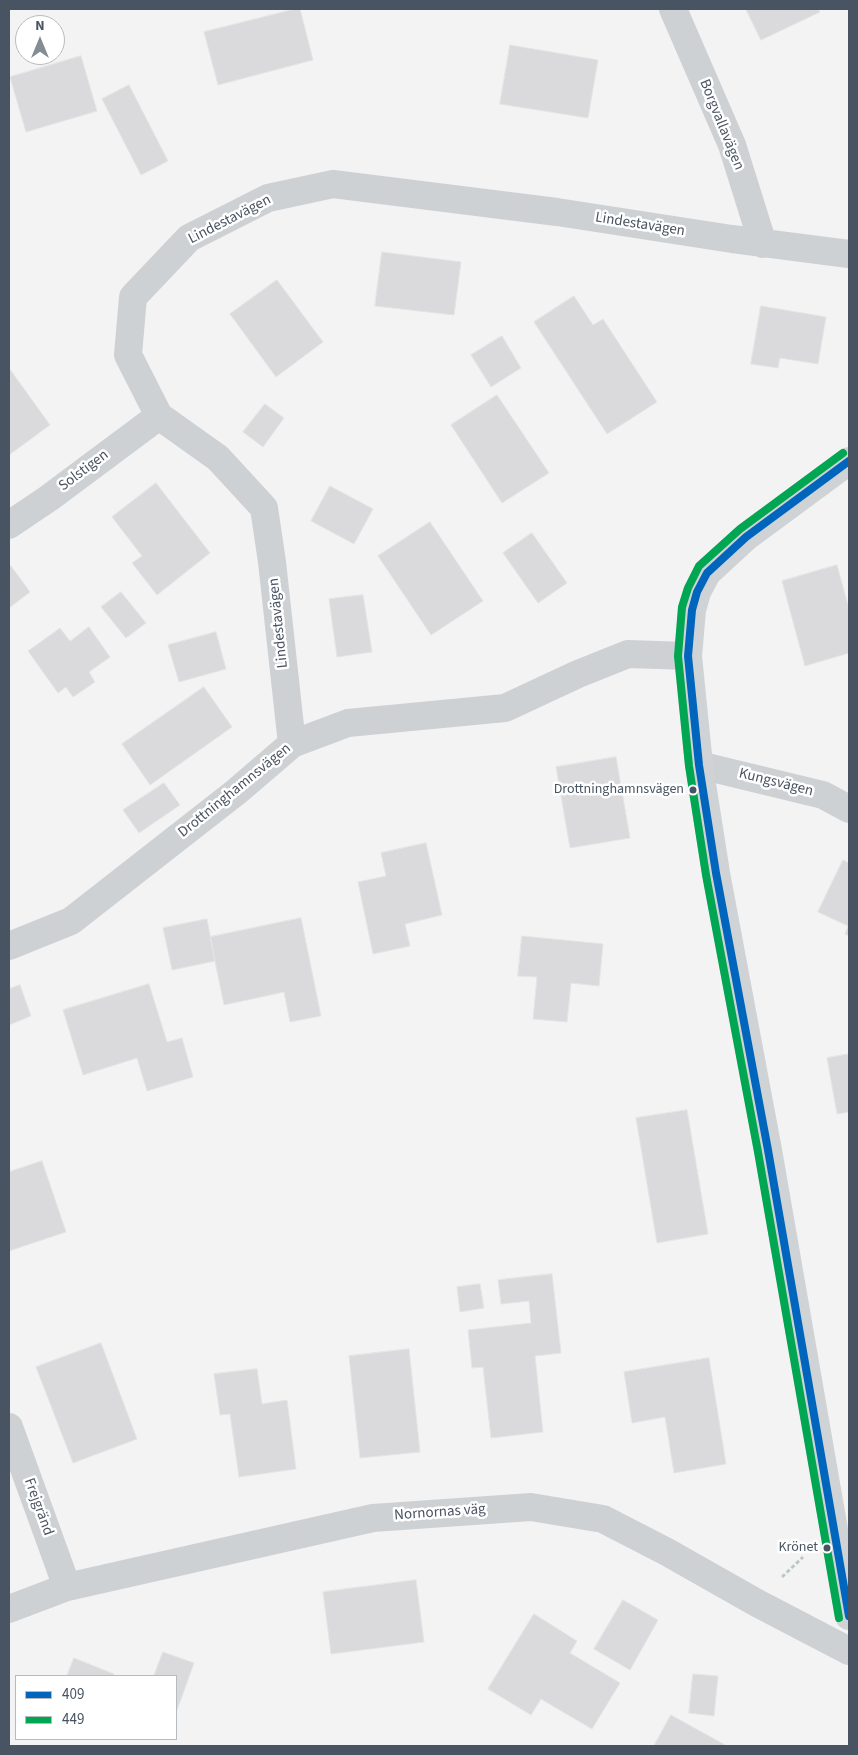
<!DOCTYPE html>
<html>
<head>
<meta charset="utf-8">
<style>
	body { margin:0 }
	#map { position:relative; width:858px; height:1755px; overflow:hidden; background:#f3f3f3; font-family:"Source Sans 3",sans-serif }
	canvas { display:block }
	.frame { position:absolute; inset:0; border:10px solid #485461; pointer-events:none }
	.legend { position:absolute; left:15px; top:1675px; width:162px; height:65px; box-sizing:border-box; background:#fff; border:1px solid #b6bbc0; margin:0; padding:6px 9px; list-style:none; font-size:15px; color:#485461 }
	.legend li { display:flex; align-items:center; gap:10px; height:25px }
	.legend b { width:25px; border:1px solid #b6bbc0 }
	.north { position:absolute; left:15px; top:15px; width:50px; height:50px; box-sizing:border-box; background:#fff; border:1px solid #b6bbc0; border-radius:50%; rotate:0deg; font-size:14px; font-weight:700; line-height:20px; text-align:center; color:#485461 }
	.north::after { content:''; display:block; margin:auto; width:18px; height:22px; background:#848c94; clip-path:polygon(50% 0,100% 100%,50% 72%,0 100%) }
</style>
</head>
<body>
<div id="map">
<canvas width="858" height="1755"></canvas>
<div class="frame"></div>
<ul class="legend">
<li><b style="height:6px;background:#0065bd"></b>409</li>
<li><b style="height:6px;background:#00a651"></b>449</li>
</ul>
<div class="north">N</div>
</div>
<script>
const context = document.querySelector('canvas').getContext('2d');
context.lineJoin = 'round';
function fillPath(path, color) { context.fillStyle = color; context.fill(path, 'evenodd'); }
function trace(path, color, width, dash) { context.strokeStyle = color; context.lineWidth = width; context.lineCap = dash ? 'butt' : 'round'; context.setLineDash(dash || []); context.stroke(path); }
function write(font, color, halo, rows, align = 'center') {
  context.font = font + ' "Source Sans 3",sans-serif'; context.lineWidth = 5; context.setLineDash([]); context.textBaseline = 'middle'; context.strokeStyle = halo; context.fillStyle = color; for (const [text, x, y, turn = 0] of rows) {
    context.save(); context.translate(x, y); context.rotate((+turn || 0) * Math.PI / 180); context.textAlign = isNaN(turn) ? turn : align; if (halo) context.strokeText(text, 0, 0); context.fillText(text, 0, 0); context.restore();
  }
}
const building = new Path2D(`
	M295 9H300L313 60 218 85 204 32Z
	M746 9H818L820 12 761 40Z
	M510 45 598 60 588 118 500 104Z
	M81 56 97 111 26 132 10 77Z
	M129 85 168 161 141 175 102 99Z
	M382 252 461 262 454 315 375 306Z
	M277 280 323 342 276 377 230 314Z
	M574 296 593 325 603 319 657 402 607 434 534 322Z
	M761 306 826 317 818 364 780 358 778 368 751 364Z
	M502 336 521 368 491 387 471 355Z
	M9 368 50 425 9 455Z
	M497 395 549 473 502 503 451 425Z
	M265 404 284 418 263 447 243 432Z
	M156 483 210 553 157 595 132 563 142 556 112 517Z
	M330 486 373 509 354 544 311 521Z
	M430 522 483 601 431 635 378 556Z
	M532 533 567 583 538 603 503 553Z
	M837 565 849 609V653L805 666 782 581Z
	M11 566 30 592 9 608V568Z
	M121 592 146 623 126 638 101 607Z
	M363 595 372 652 337 657 329 599Z
	M89 627 110 657 89 672 95 682 73 697 66 687 58 693 28 651 60 628 70 641Z
	M216 632 226 669 179 682 168 645Z
	M204 687 232 727 150 785 122 744Z
	M616 757 630 838 570 848 556 767Z
	M164 783 180 805 139 833 123 810Z
	M426 843 442 915 405 924 410 946 373 954 358 882 386 876 381 853Z
	M843 860 849 863V936L845 934 848 926 818 912Z
	M301 918 321 1016 290 1022 284 992 224 1005 210 937Z
	M207 919 215 961 172 970 163 928Z
	M522 936 603 944 599 986 571 983 567 1022 533 1019 537 977 518 976Z
	M149 984 167 1042 182 1038 193 1077 147 1091 137 1058 83 1075 63 1010Z
	M20 985 31 1016 9 1025V989Z
	M849 1054V1112L837 1114 827 1058Z
	M687 1110 708 1234 657 1243 636 1118Z
	M42 1161 66 1232 9 1251V1172Z
	M552 1274 561 1353 535 1356 543 1432 491 1438 483 1367 472 1368 468 1330 531 1323 529 1301 501 1304 498 1280Z
	M480 1284 484 1308 460 1312 457 1287Z
	M101 1343 137 1439 73 1463 36 1367Z
	M409 1349 420 1452 360 1458 349 1356Z
	M709 1358 726 1464 674 1473 665 1417 632 1423 624 1372Z
	M257 1369 262 1404 287 1400 296 1469 239 1477 230 1414 220 1415 214 1374Z
	M416 1580 424 1642 331 1654 323 1592Z
	M623 1600 658 1620 630 1670 594 1649Z
	M534 1614 577 1641 570 1653 620 1683 592 1729 541 1699 531 1715 488 1689Z
	M163 1652 194 1663 176 1713V1676H154Z
	M74 1658 114 1674 113 1676H67Z
	M693 1674 718 1676 714 1716 689 1713Z
	M671 1715 727 1746H654Z`);
fillPath(building, '#dadadc');
trace(building, '#e4e4e5', 1);
trace(new Path2D(`
	M782 1577 803 1557`), '#bbc8c4', 3, [4, 2.5]);
trace(new Path2D(`
	M673 9 732 145 763 244
	M9 525 49 498 159 416
	M292 744 272 562 264 508 218 458 159 416 128 355 133 297 189 238 268 198 333 184 557 212 732 239 849 254
	M699 765 823 795 849 809
	M9 946 71 921 236 792 292 744 348 723 505 708 578 674 628 654 688 656
	M9 1427 67 1587
	M9 1609 67 1587 373 1518 531 1507 603 1519 667 1552 757 1603 849 1651`), '#ced1d4', 28);
trace(new Path2D(`
	M849 461 746 537 707 573 697 592 692 610 688 656 699 765 716 873 768 1150 849 1616`), '#cfd3d5', 28);
trace(new Path2D(`
	M849 461 746 537 707 573 697 592 692 610 688 656 699 765 716 873 768 1150 849 1616`), '#0065bd', 8);
trace(new Path2D(`
	M839 1618 758 1152 706 875 689 766 678 656 682 607 688 588 699 566 740 529 843 453`), '#00a651', 8);
for (const [x, y, r, color] of [
	[693,790,4.5,"#485461"],
	[827,1548,4.5,"#485461"]
]) { const dot = new Path2D(); dot.arc(x, y, r, 0, 2 * Math.PI); context.fillStyle = color; context.fill(dot); trace(dot, '#fff', 2); }
write('14px', '#485461', '#fff', [
	["Drottninghamnsvägen",684,790],
	["Krönet",818,1548]
], 'right');
write('15px', '#485461', '#fff', [
	["Borgvallavägen",721,125,68],
	["Lindestavägen",230,220,-27],
	["Lindestavägen",640,225,9],
	["Solstigen",84,471,-37],
	["Lindestavägen",279,623,-96],
	["Kungsvägen",776,783,14],
	["Drottninghamnsvägen",235,791,-39],
	["Frejgränd",38,1507,70],
	["Nornornas väg",440,1513,-4]
]);
</script>
</body>
</html>
